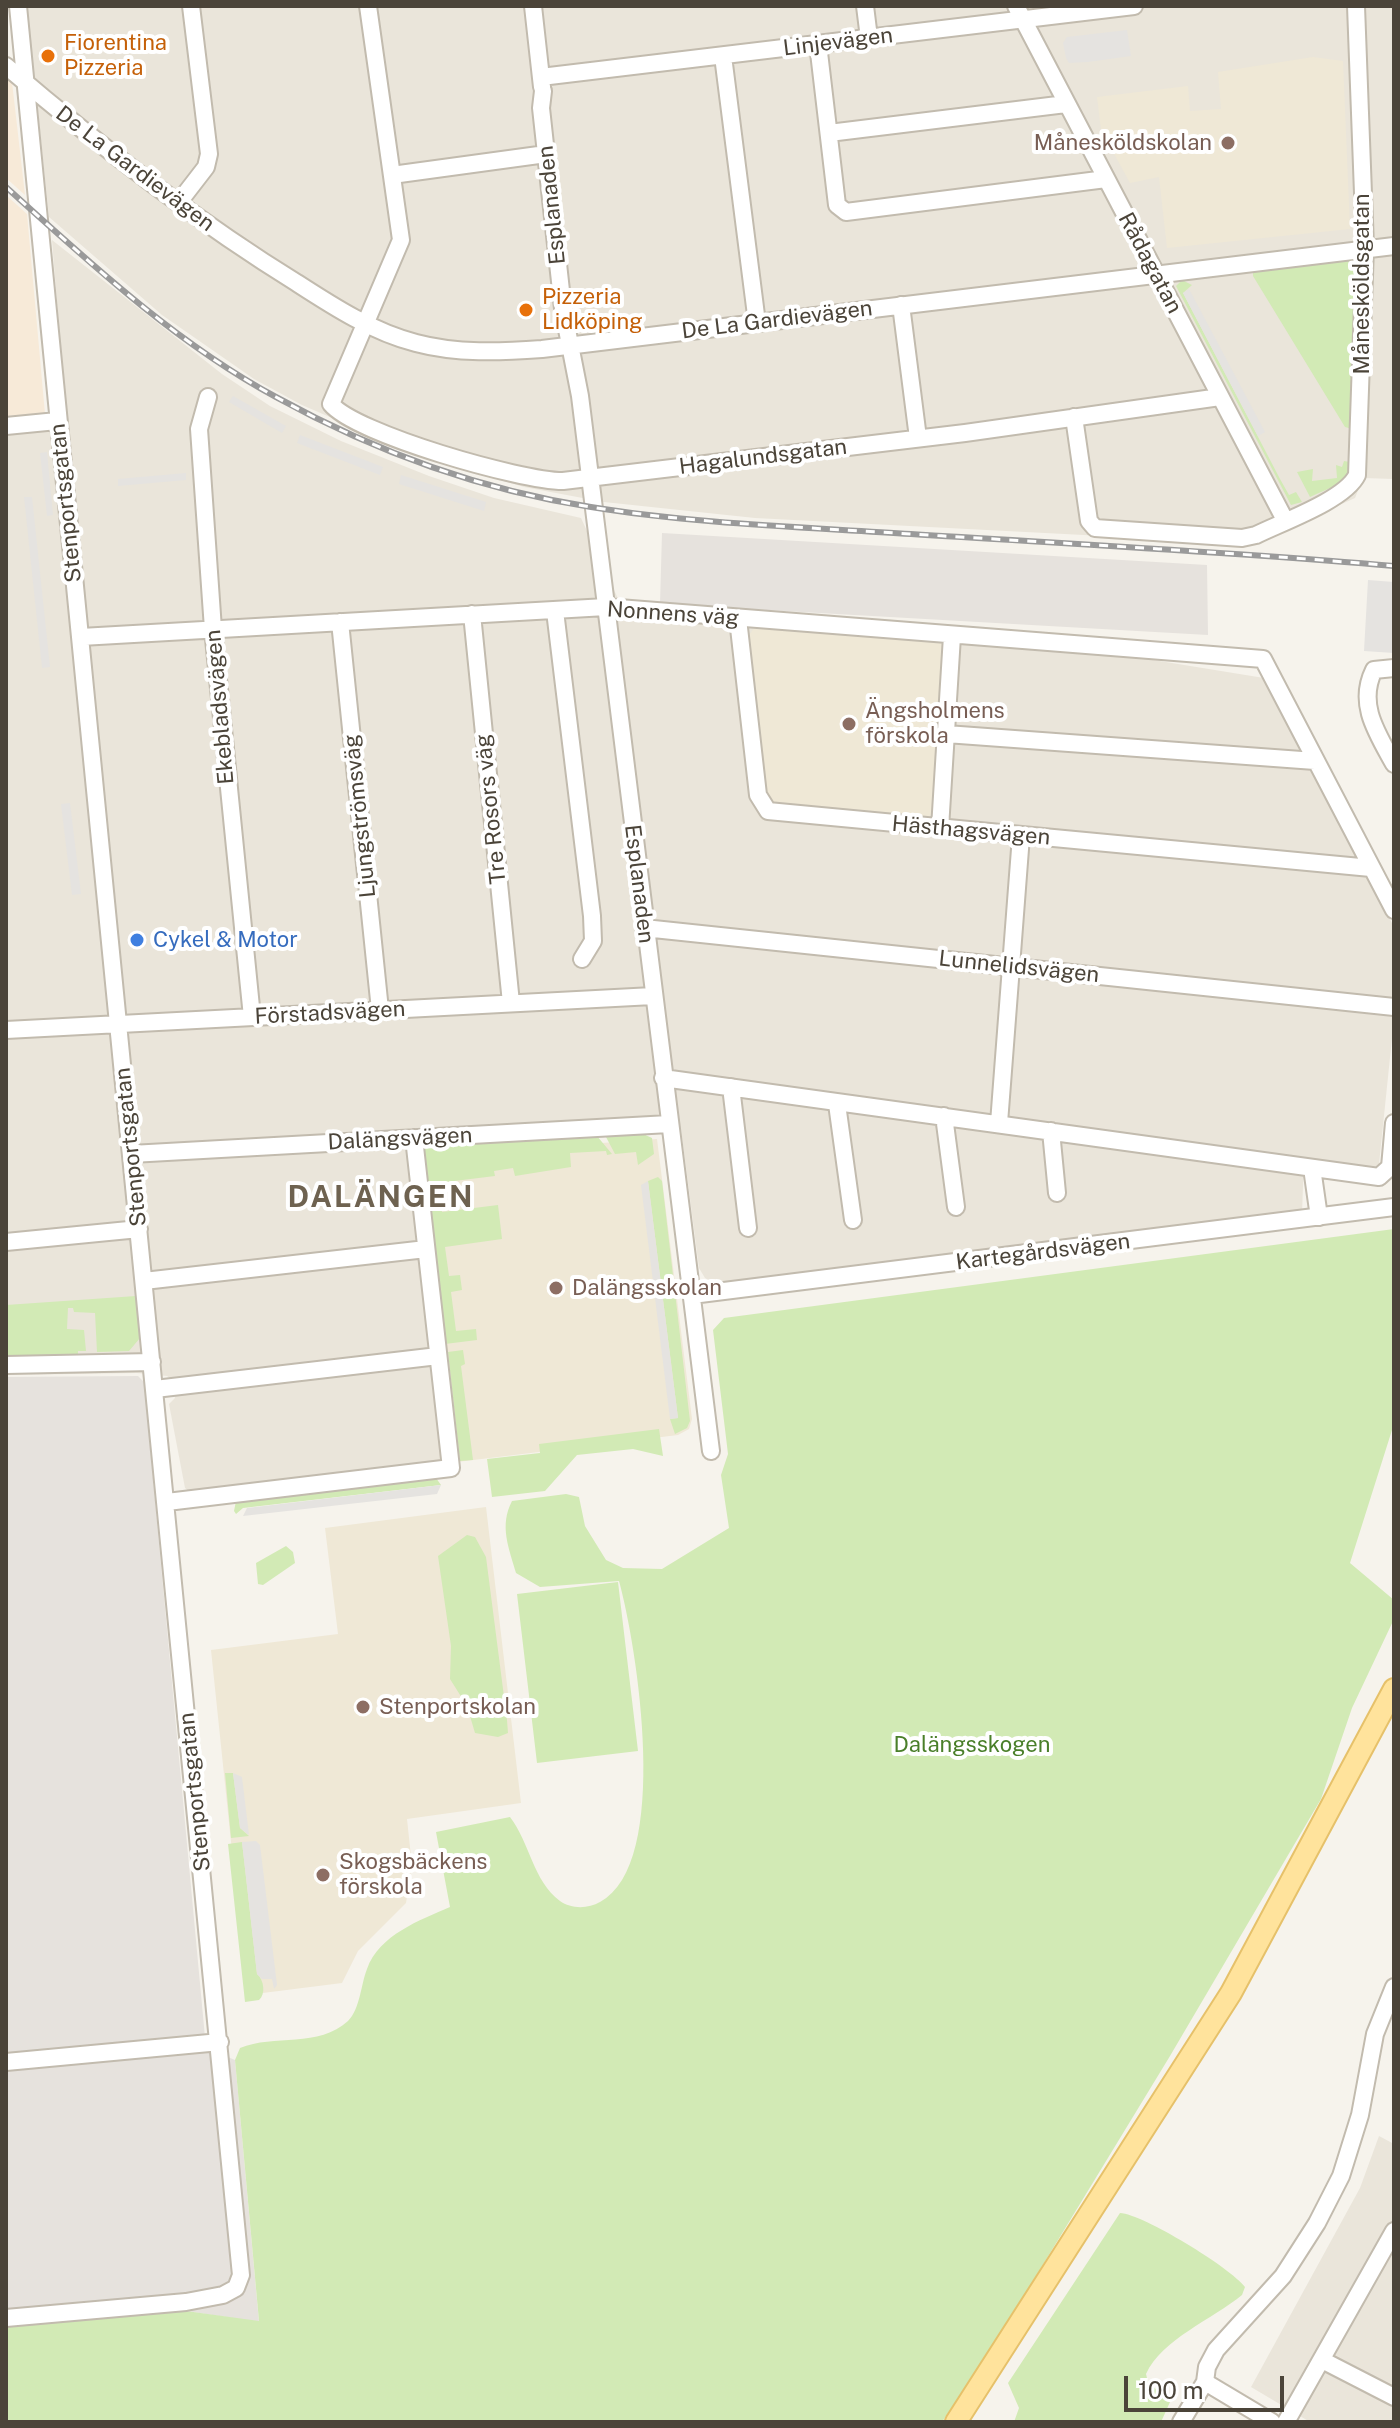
<!DOCTYPE html>
<html>
<head>
<meta charset="utf-8">
<style>
	body { margin:0 }
	#map { position:relative; width:1400px; height:2428px; overflow:hidden; background:#f6f3ec; font-family:"Public Sans",sans-serif }
	canvas { display:block }
	.frame { position:absolute; inset:0; border:8px solid #4b4439; pointer-events:none }
	.scale { position:absolute; left:1124px; top:2376px; width:160px; height:36px; box-sizing:border-box; border:4px solid #4b4439; border-top:0; padding-left:10px; font-size:24px; line-height:28px; white-space:nowrap; color:#4b4439; -webkit-text-stroke:6px #fff; paint-order:stroke }
</style>
</head>
<body>
<div id="map">
<canvas width="1400" height="2428"></canvas>
<div class="frame"></div>
<div class="scale">100 m</div>
</div>
<script>
const context = document.querySelector('canvas').getContext('2d');
context.lineJoin = 'round';
function fillPath(path, color) { context.fillStyle = color; context.fill(path, 'evenodd'); }
function trace(path, color, width, dash) { context.strokeStyle = color; context.lineWidth = width; context.lineCap = dash ? 'butt' : 'round'; context.setLineDash(dash || []); context.stroke(path); }
function write(font, color, halo, rows, align = 'center') {
  context.font = font + ' "Public Sans",sans-serif'; context.lineWidth = 8; context.setLineDash([]); context.textBaseline = 'middle'; context.strokeStyle = halo; context.fillStyle = color; for (const [text, x, y, turn = 0] of rows) {
    context.save(); context.translate(x, y); context.rotate((+turn || 0) * Math.PI / 180); context.textAlign = isNaN(turn) ? turn : align; if (halo) context.strokeText(text, 0, 0); context.fillText(text, 0, 0); context.restore();
  }
}
fillPath(new Path2D(`
	M27 6H1394V479L1363 478 1355 498 1268 537 1103 536 755 518 604 502 524 487 422 457 302 405 254 379 162 315 49 217Z
	M52 240 222 374 270 406 341 441 429 476 494 498 581 518 620 603 963 629 1264 678 1394 927V1019L1379 1164 1375 1167 1304 1158 1302 1214 717 1285 705 1278 699 1268 681 1129 409 1150 442 1464 190 1492 185 1488 169 1404 175 1398 173 1381 167 1376 137 1373 6 1375V431L67 427Z
	M1379 2136 1394 2144V2422H1310L1251 2387 1360 2188Z`), '#eae5da');
fillPath(new Path2D(`
	M6 78 12 82 25 195 6 178Z
	M6 195 27 214 45 414 6 416Z`), '#f7ead8');
fillPath(new Path2D(`
	M662 533 1207 565 1208 635 660 604Z
	M138 1376 144 1382 206 2048 235 2060 259 2322 186 2311 6 2327V1377Z`), '#e6e2dd');
fillPath(new Path2D(`
	M1313 57 1343 61 1350 229 1167 248 1159 177 1130 183 1101 130 1097 97 1188 86 1190 111 1221 109 1218 72Z
	M754 628 940 642 945 649 934 812 926 819 773 806 767 799 747 638Z
	M657 1139 692 1419 689 1429 678 1435 457 1462 422 1156Z
	M486 1507 521 1803 407 1819 412 1866 406 1903 358 1951 342 1983 247 1995 211 1650 338 1634 325 1528Z`), '#efe8d6');
fillPath(new Path2D(`
	M1346 259 1357 261 1352 429 1345 427 1253 276V272Z
	M1182 280 1192 285 1183 293 1280 479 1289 495 1296 492 1302 502 1291 505 1176 286Z
	M1344 461 1350 462C1350 483 1327 489 1310 497L1297 472 1313 469 1312 481 1337 478 1336 465 1342 467Z
	M641 1133 652 1138 654 1154 638 1165 636 1152 615 1154 606 1137Z
	M597 1136 612 1154 607 1155 606 1151 570 1153 571 1167 515 1176 513 1168 494 1171 495 1176 438 1183 442 1212 498 1205 502 1239 445 1247 449 1276 460 1275 462 1290 451 1292 456 1331 476 1329 477 1340 445 1344 423 1155 425 1147Z
	M658 1177 662 1181 690 1421 687 1428 675 1434 670 1419 678 1418 648 1181Z
	M1394 1229 1392 1430 1350 1563 1394 1600V1619L1352 1708 1321 1799 1170 2056 991 2350 942 2422H6V2327L186 2311 259 2321 235 2060 240 2048C274 2034 319 2048 348 2021 360 2009 361 1984 367 1969 379 1935 420 1920 450 1907L436 1832 510 1817C530 1843 533 1881 560 1901 571 1909 588 1909 600 1902 672 1864 637 1646 619 1581L540 1587 516 1573C509 1548 499 1526 512 1501L566 1494 579 1497 585 1526 606 1560 623 1568 662 1569 729 1528 721 1475 728 1454 713 1330 724 1318Z
	M136 1296 140 1338 129 1351 97 1352 95 1313 74 1312 73 1308H68L67 1329 84 1330 86 1351H78V1355L6 1356V1305Z
	M463 1350 465 1364 461 1366 473 1460 460 1461 448 1352Z
	M659 1429 663 1456 633 1449 577 1455 545 1491 492 1497 487 1459 540 1453 539 1444Z
	M436 1478 441 1485 243 1508 236 1514 234 1511 236 1501Z
	M467 1535 475 1537 486 1557 507 1720 508 1733 498 1737 475 1733 467 1706 450 1679 451 1646 438 1556Z
	M286 1546 293 1552 295 1563 263 1585 258 1584 256 1563Z
	M618 1582 638 1751 537 1763 517 1594Z
	M225 1773H233L240 1828 249 1836 231 1838Z
	M242 1842 257 1974C264 1980 266 1994 259 2000L245 2002 228 1844Z
	M1120 2213C1143 2214 1231 2268 1245 2287L1242 2295C1213 2319 1162 2339 1146 2374L1148 2382 1170 2402 1161 2422H1014L1019 2408 1008 2383Z`), '#d2eab5');
fillPath(new Path2D(`
	M1127 30 1131 56 1088 62 1069 63 1066 58 1063 43 1067 37Z
	M1189 289 1265 432 1258 436 1183 293Z
	M233 396 286 426 282 433 229 402Z
	M300 435 383 467 380 475 297 443Z
	M47 452 53 515 47 516 40 453Z
	M186 473V480L118 486V479Z
	M401 475 486 502 484 511 399 484Z
	M24 497H32L50 667 42 668Z
	M1368 580 1394 582V653L1364 651Z
	M70 803 81 894 72 895 61 804Z
	M648 1181 678 1418 670 1419 641 1185Z
	M441 1485 437 1494 243 1516 247 1508Z
	M233 1773 242 1777 249 1835 240 1828Z
	M256 1841 260 1845 277 1985 274 1989 272 1979H262L257 1974 242 1842Z`), '#e5e3e0');
const minor = new Path2D(`
	M368 6 401 240 331 404C356 434 521 481 563 481L965 433 1220 397
	M533 6 542 87
	M865 6 869 38
	M1016 6 1285 520
	M818 44 837 205 846 212 1106 179
	M723 56 757 323
	M6 66C97 144 195 220 297 283 334 307 373 332 416 343 457 354 501 352 542 349L1394 246
	M541 77 1134 6
	M543 91 541 108 563 309 580 396 711 1451
	M829 133 1066 104
	M392 175 546 154
	M179 202 206 167 209 154 191 6
	M901 305 918 438
	M208 397 199 429 213 629 252 1017
	M1074 417 1089 521 1095 528 1242 538 1256 535C1282 522 1345 500 1357 475L1365 247 1356 6
	M6 426 57 421
	M555 611 592 916 593 941 582 959
	M472 614 511 1003
	M738 619 758 795 768 811 1371 868
	M340 622 380 1010
	M81 637 606 607 1263 659 1394 910
	M1394 668 1374 670C1357 704 1377 733 1394 764
	M946 734 1315 761
	M940 828 952 636
	M644 928 1394 1007
	M6 1030 653 996
	M663 1078 1379 1177 1390 1167 1394 1123
	M731 1087 748 1228
	M837 1104 853 1220
	M944 1116 956 1207
	M999 1123 1021 836
	M1051 1131 1057 1193
	M131 1154 669 1124
	M1312 1168 1319 1217
	M6 1242 139 1229
	M144 1281 426 1249
	M692 1295 1394 1207
	M6 1365 152 1362
	M155 1389 438 1356
	M167 1502 451 1468 414 1138
	M6 2062 220 2042
	M6 2318 186 2302 223 2295 236 2288 241 2275 18 6
	M1322 2360 1394 2397
	M1205 2382 1272 2422
	M1181 2422 1205 2382 1207 2367 1216 2350 1283 2276 1317 2223 1341 2176 1360 2115 1375 2034 1394 1987
	M1286 2422 1394 2231`);
const major = new Path2D(`
	M956 2422 1231 1993 1394 1689`);
trace(minor, '#c2bbae', 20);
trace(major, '#e6c16a', 24);
trace(minor, '#fff', 16);
trace(major, '#ffe39c', 20);
const rail = new Path2D(`
	M6 187C90 263 176 343 276 397 374 451 481 490 591 507 696 524 805 527 911 534 1072 544 1233 552 1394 566`);
trace(rail, '#9a9a9a', 6);
trace(rail, '#fff', 3, [9]);
for (const [x, y, r, color] of [
	[48,56,8,"#e8710a"],
	[1228,143,8,"#8d6e63"],
	[526,310,8,"#e8710a"],
	[849,724,8,"#8d6e63"],
	[137,940,8,"#3f7fe0"],
	[556,1288,8,"#8d6e63"],
	[363,1707,8,"#8d6e63"],
	[323,1875,8,"#8d6e63"]
]) { const dot = new Path2D(); dot.arc(x, y, r, 0, 2 * Math.PI); context.fillStyle = color; context.fill(dot); trace(dot, '#fff', 3); }
write('22px', '#4b4439', '#fff', [
	["Linjevägen",838,42,-7],
	["De La Gardievägen",135,169,37],
	["Esplanaden",552,205,-96],
	["Rådagatan",1150,263,62],
	["Månesköldsgatan",1362,284,-90],
	["De La Gardievägen",777,320,-7],
	["Hagalundsgatan",763,457,-7],
	["Stenportsgatan",66,503,-96],
	["Nonnens väg",673,614,4],
	["Ekebladsvägen",220,707,-95],
	["Tre Rosors väg",491,809,-96],
	["Ljungströmsväg",360,816,-96],
	["Hästhagsvägen",971,831,5],
	["Esplanaden",639,884,83],
	["Lunnelidsvägen",1019,967,6],
	["Förstadsvägen",330,1013,-3],
	["Dalängsvägen",400,1139,-3],
	["Stenportsgatan",131,1147,-96],
	["Kartegårdsvägen",1043,1252,-7],
	["Stenportsgatan",195,1792,-96]
]);
write('22px', '#c56008', '#fff', [
	["Fiorentina",64,43],
	["Pizzeria",64,68],
	["Pizzeria",542,297],
	["Lidköping",542,322]
], 'left');
write('22px', '#785e54', '#fff', [
	["Månesköldskolan",1212,143,"right"],
	["Ängsholmens",865,711],
	["förskola",865,736],
	["Dalängsskolan",572,1288],
	["Stenportskolan",379,1707],
	["Skogsbäckens",339,1862],
	["förskola",339,1887]
], 'left');
write('22px', '#366cbe', '#fff', [
	["Cykel & Motor",153,940]
], 'left');
write('22px', '#4a7f2a', '#fff', [
	["Dalängsskogen",972,1745]
]);
context.letterSpacing = '2px';
write('bold 30px', '#6e6250', '#fff', [
	["DALÄNGEN",381,1198]
]);
context.letterSpacing = '0px';
</script>
</body>
</html>
